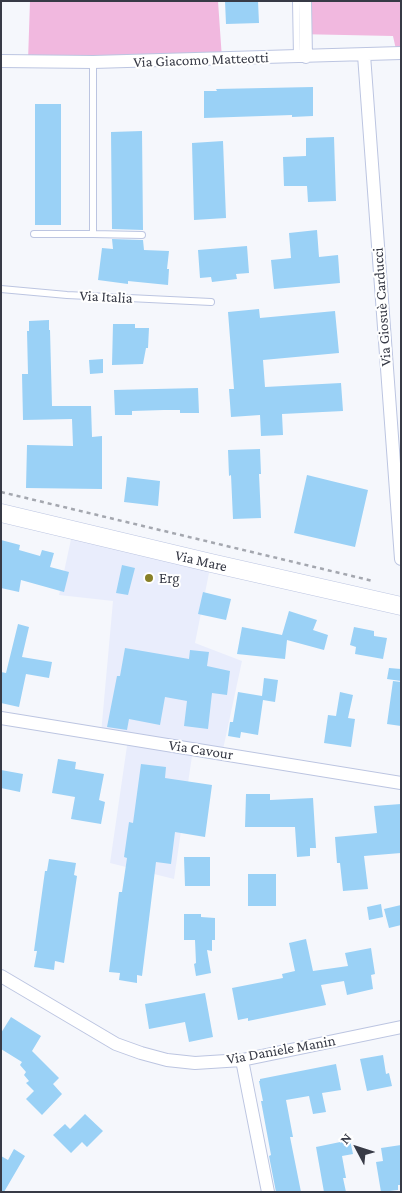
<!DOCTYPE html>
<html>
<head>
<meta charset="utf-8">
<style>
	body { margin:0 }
	#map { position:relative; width:402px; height:1193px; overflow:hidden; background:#f5f7fc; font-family:"Crimson Pro",serif }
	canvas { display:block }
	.frame { position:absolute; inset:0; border:2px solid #373a46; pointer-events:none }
	.north { position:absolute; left:332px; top:1123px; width:50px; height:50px; -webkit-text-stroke:4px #fff; paint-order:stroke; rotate:310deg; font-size:14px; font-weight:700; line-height:20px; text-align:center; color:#373a46 }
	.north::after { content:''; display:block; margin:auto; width:18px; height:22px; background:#373a46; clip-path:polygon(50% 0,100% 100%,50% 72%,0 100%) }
</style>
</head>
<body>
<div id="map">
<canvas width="402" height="1193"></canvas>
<div class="frame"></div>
<div class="north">N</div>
</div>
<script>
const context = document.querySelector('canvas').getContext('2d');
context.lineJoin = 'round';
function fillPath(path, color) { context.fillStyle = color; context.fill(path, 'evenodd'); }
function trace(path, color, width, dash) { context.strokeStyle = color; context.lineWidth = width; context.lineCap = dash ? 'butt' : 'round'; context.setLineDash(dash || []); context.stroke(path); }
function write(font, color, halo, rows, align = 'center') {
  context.font = font + ' "Crimson Pro",serif'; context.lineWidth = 4; context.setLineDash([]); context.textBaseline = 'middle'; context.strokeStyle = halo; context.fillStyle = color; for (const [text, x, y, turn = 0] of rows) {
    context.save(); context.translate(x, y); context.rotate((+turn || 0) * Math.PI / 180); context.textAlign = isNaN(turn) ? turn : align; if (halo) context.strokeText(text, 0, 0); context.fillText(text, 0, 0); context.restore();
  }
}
fillPath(new Path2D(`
	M73 530 211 563 195 643 242 661 222 754 193 749 174 879 110 863 128 739 101 734 113 601 59 595Z`), '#e9edfc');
fillPath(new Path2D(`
	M30 1H218L222 59 28 61Z
	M296 1H401V53L397 54 393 36 296 34Z`), '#f1b8df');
fillPath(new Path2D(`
	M225 1H258L259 23 226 24Z
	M313 87V116L292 117V115L204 118V91H217L216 89Z
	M35 104H61V225H35Z
	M142 131 143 230 112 229 111 132Z
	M334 137 336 201 308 202 307 186H284L283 157 306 156V138Z
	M223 141 226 218 194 220 192 143Z
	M317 230 319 257 338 255 340 283 274 289 271 260 291 258 289 233Z
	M112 239 143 240 144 250 169 251 167 269H169L168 285 128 281V284L98 280 102 248 113 249Z
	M247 246 249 273 236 274 237 279 212 282 211 277 200 278 198 250Z
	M259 309 260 318 335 311 339 353 263 360 265 387 341 383 343 411 282 414 283 435 261 436 260 415 231 417 229 389H234L228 312Z
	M49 320V330H50L52 406H91L92 437 102 436V489L26 488 27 445 73 446 72 419 23 420 22 374H28L27 331H29V321Z
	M113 324H135V328H149L148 348H146L143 364 112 365Z
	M103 359V373L90 374 89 360Z
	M198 388 199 413H180V410H164L132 411V415H115L114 390Z
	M260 449 261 474H259L261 518 233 519 231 475 229 476 228 450Z
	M307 475 368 490 355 547 294 533Z
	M127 477 160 481 158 506 124 502Z
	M1 540 20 545 19 550 40 556 42 550 54 553 50 567 69 572 64 592 21 580 19 592 1 588Z
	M122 565 135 568 128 595 116 593Z
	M203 592 231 599 226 620 198 614Z
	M289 611 317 620 313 630 328 635 324 650 287 640 285 659 237 654 242 627 282 635Z
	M18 624 29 627 22 657 52 662 49 678 26 674 19 707 1 703V672L6 673Z
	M354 627 374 631V636L387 638 383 659 355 654 356 647 350 645Z
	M125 648 189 659 190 650 209 652 207 666 230 671 227 695 212 693 208 729 184 726 187 701 165 697 160 725 129 719 127 730 107 727 117 676H120Z
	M389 668 401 669V681L387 679Z
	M264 678 278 680 275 702 263 700 258 735 241 732 240 738 228 736 230 722H233L238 692 262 696Z
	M393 681 401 682V726L387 724Z
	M340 692 353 695 348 718 355 719 351 747 324 743 328 715 336 716Z
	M58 759 76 762 75 769 104 774 99 800 105 802 101 824 71 819 75 797 52 793Z
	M141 764 166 767 165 778 212 785 205 837 175 832 171 864 156 862 142 976 137 975V983L119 980 120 973 109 972 119 892H122L127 858 124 857 129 822 133 823Z
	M1 770 23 774 20 792 1 788Z
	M246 794H270V800L313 798 316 848H310V856L297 857 295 827H245Z
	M401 804V853L364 856 368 889 343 891 340 863H337L335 837 377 833 374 806Z
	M184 857H210V886H185Z
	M49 859 76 863 74 875 77 876 64 963 55 961 54 970 34 967 37 951H34L45 871H47Z
	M248 874H276V906H248Z
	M381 904 383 917 369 920 367 907Z
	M401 905V925L389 928 384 909Z
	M184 914H201V917L215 918V940H212V951L207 950 211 973 196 976 194 964 196 963 195 940H184Z
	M306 939 313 971 348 966 345 953 371 948 375 974 371 975 373 989 347 995 344 981 321 985 326 1005 248 1021V1018L238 1020 232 988 283 978 282 974 295 971 289 943Z
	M205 993 213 1037 189 1042 185 1022 149 1029 145 1004Z
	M11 1017 41 1036 32 1051 59 1078 53 1084 62 1094 42 1115 26 1099 34 1091 26 1083 29 1081 24 1075 26 1072 20 1065 22 1062 1 1049V1033Z
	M383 1055 386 1074 389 1073 392 1086 367 1091 360 1059Z
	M336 1064 341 1090 322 1093 326 1112 313 1114 309 1096 286 1100 293 1137H290L301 1192H276L269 1156 271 1155 261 1101H263L259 1081H260V1079Z
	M85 1114 103 1131 87 1147 82 1142 71 1153 53 1135 65 1124 70 1129Z
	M350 1140 353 1154 342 1156 346 1178H343L346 1192H324L316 1147Z
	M401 1145V1185H398V1190L381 1192 376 1162 383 1161 381 1148Z
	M14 1149 25 1156 4 1192H1V1156L8 1160Z`), '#9ad1f6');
const service = new Path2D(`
	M296 1 297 57
	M34 234H93V62
	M93 234 142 235
	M1 289 67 295 211 302`);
const minor = new Path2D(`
	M305 1 306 57
	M364 55 401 559
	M1 61 93 62 401 53
	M1 718 401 783
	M1 976 116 1044 141 1053 167 1060 195 1063 242 1060 401 1027
	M242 1060 268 1192`);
const secondary = new Path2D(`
	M1 513 211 563 401 606`);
trace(service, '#bcc5e1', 8);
trace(minor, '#bcc5e1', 14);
trace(secondary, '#bcc5e1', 19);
trace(new Path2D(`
	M1 492 373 581`), '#a4a7af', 2.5, [4, 4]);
trace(service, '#fff', 6);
trace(minor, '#fff', 12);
trace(secondary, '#fff', 18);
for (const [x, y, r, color] of [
	[149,578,5,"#888027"]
]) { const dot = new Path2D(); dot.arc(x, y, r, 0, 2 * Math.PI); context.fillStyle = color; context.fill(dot); trace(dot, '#fff', 2); }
write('15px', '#373a46', '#fff', [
	["Via Giacomo Matteotti",201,60,-2],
	["Via Italia",106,297,3],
	["Via Giosuè Carducci",382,307,-94],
	["Via Mare",201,561,13],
	["Via Cavour",201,750,9],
	["Via Daniele Manin",281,1050,-10]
]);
write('15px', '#373a46', '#fff', [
	["Erg",159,578]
], 'left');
</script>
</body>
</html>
